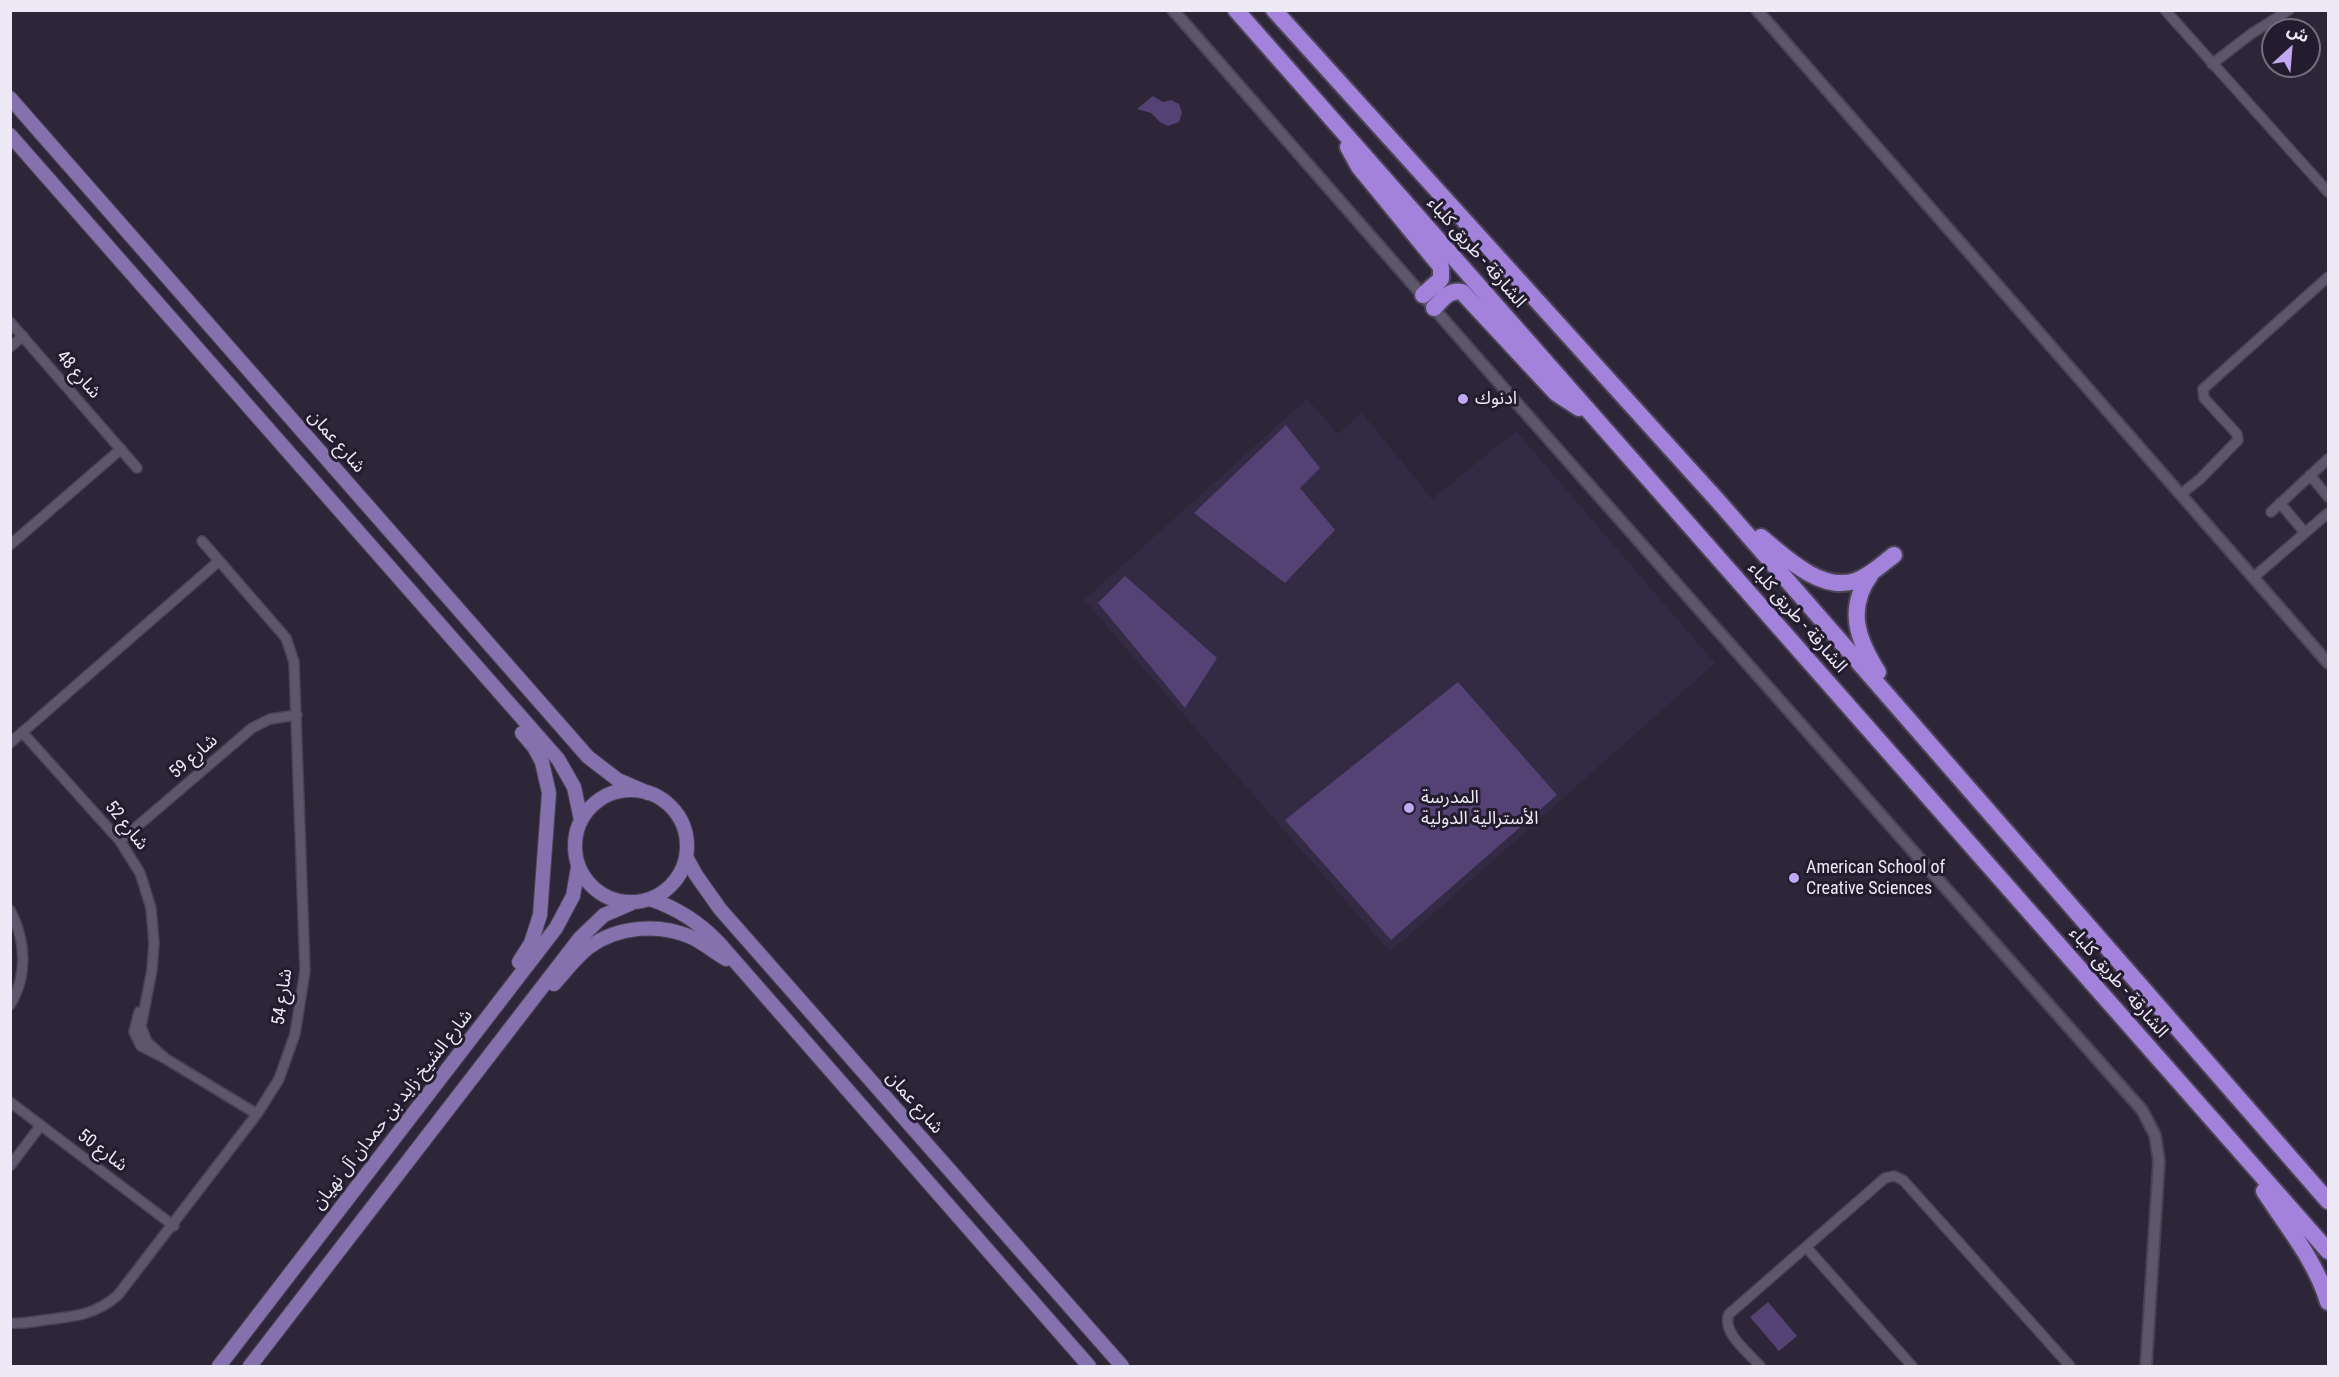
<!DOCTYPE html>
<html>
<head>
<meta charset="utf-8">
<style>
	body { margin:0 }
	#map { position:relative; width:2339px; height:1377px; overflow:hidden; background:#2c2638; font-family:"Roboto Condensed","Noto Sans Arabic",sans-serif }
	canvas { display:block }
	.frame { position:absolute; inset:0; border:12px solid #ede9f6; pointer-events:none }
	.north { position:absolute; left:2261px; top:18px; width:60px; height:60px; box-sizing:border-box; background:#221c2e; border:2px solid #736e7e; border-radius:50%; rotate:26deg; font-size:16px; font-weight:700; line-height:24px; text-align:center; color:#ede9f6 }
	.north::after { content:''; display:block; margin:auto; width:21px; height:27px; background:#c1a8f3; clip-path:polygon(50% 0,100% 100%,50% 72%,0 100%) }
</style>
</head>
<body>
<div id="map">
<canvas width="2339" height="1377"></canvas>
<div class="frame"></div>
<div class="north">ش</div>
</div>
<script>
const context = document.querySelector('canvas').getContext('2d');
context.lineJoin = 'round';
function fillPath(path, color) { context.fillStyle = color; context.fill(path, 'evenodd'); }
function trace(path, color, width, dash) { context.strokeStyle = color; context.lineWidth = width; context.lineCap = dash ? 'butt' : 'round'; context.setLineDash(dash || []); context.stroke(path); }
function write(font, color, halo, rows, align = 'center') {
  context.font = font + ' "Roboto Condensed","Noto Sans Arabic",sans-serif'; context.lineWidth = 6; context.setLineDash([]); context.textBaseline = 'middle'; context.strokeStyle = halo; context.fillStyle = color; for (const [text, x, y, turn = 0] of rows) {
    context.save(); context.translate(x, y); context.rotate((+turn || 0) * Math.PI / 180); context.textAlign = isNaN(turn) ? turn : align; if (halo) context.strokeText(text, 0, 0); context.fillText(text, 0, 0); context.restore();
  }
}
fillPath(new Path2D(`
	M1307 399 1338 434 1362 413 1432 499 1516 431 1715 663 1390 952 1084 600Z`), '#332b44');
fillPath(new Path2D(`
	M1153 96 1163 102 1171 100 1179 104 1182 113 1179 122 1168 126 1160 122 1151 113 1137 109Z
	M1286 425 1320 468 1300 488 1335 530 1285 583 1194 513Z
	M1125 576 1217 658 1185 708 1098 603Z
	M1458 682 1557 795 1391 940 1285 820Z
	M1768 1302 1797 1336 1779 1351 1750 1317Z`), '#544274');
const minor = new Path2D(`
	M2165 10 2328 192
	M2212 64 2251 34 2289 10
	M10 322 137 468
	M10 347 23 336
	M2310 475 2328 497
	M2181 494 2200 479 2238 440 2237 434 2204 398 2203 389 2328 277
	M2280 503 2305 533
	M2271 512 2328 459
	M10 545 121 449
	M2254 577 2328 513
	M22 732 120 841 140 873 151 908 154 943 152 970 141 1026 147 1042 166 1059
	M10 743 219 561
	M120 841 252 728 270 719 297 715
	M10 910C26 940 28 975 10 1005
	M139 1012 134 1032 141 1046 166 1059 257 1114
	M10 1102 174 1226
	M10 1166 41 1125
	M1806 1247 1912 1366
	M10 1323C22 1324 33 1322 44 1320 72 1317 96 1315 118 1295L257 1114 279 1079 295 1034 305 971 294 662 286 638 202 541
	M1760 1366C1749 1353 1721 1332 1729 1314L1885 1178 1894 1176 1903 1180 2070 1366`);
const tertiary = new Path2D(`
	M1173 10 1507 392 2142 1110 2155 1135 2159 1161 2146 1366
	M1757 10 2328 663`);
const primary = new Path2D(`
	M10 98 588 757 618 780 648 793
	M10 135 558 759 574 787 581 820
	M575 846a56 56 0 1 1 112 0a56 56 0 1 1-112 0Z
	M686 857 696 875 720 909 1122 1366
	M650 899C677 908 699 922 719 943L1089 1366
	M519 962 531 943 540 915 549 793 542 762 534 747 522 733
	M554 984C565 972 576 957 589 947 618 926 659 923 691 937 704 943 714 952 726 959
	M219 1366 556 928 573 896 578 867
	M250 1366 580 938 604 915 632 903`);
const motorway = new Path2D(`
	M1236 10 2328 1251
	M1274 10 1719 502 2328 1201
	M1348 147 1359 167 1441 267V279L1423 295
	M1434 308C1442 300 1449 289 1462 292L1556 393 1579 408
	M1761 537C1785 557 1821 592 1855 581 1870 576 1882 564 1894 555
	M1871 574C1846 608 1857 639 1878 672
	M2264 1191C2287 1227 2316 1261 2328 1302`);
trace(minor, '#494353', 12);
trace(tertiary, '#494353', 14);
trace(primary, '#494353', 16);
trace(motorway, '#494353', 20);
trace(minor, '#5d576c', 9);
trace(tertiary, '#5d576c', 10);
trace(primary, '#8671af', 14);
trace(motorway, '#a282db', 16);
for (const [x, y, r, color] of [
	[1463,399,6,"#c1a8f3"],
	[1409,808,6,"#c1a8f3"],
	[1794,878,6,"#c1a8f3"]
]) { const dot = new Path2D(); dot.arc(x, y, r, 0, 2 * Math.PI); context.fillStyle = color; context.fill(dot); trace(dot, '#221c2e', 2); }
write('18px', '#ede9f6', '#221c2e', [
	["الشارقة - طريق كلباء",1476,253,49],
	["شارع 48",78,375,49],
	["شارع عمان",336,442,49],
	["الشارقة - طريق كلباء",1797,618,49],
	["شارع 59",194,757,-41],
	["شارع 52",126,826,51],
	["الشارقة - طريق كلباء",2118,983,49],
	["شارع 54",283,997,-82],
	["شارع عمان",914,1103,49],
	["شارع الشيخ زايد بن حمدان آل نهيان",393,1110,-52],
	["شارع 50",102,1151,37]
]);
write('18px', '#ede9f6', '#221c2e', [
	["ادنوك",1475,399],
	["المدرسة",1421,798],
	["الأسترالية الدولية",1421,819],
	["American School of",1806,868],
	["Creative Sciences",1806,889]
], 'left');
</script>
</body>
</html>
